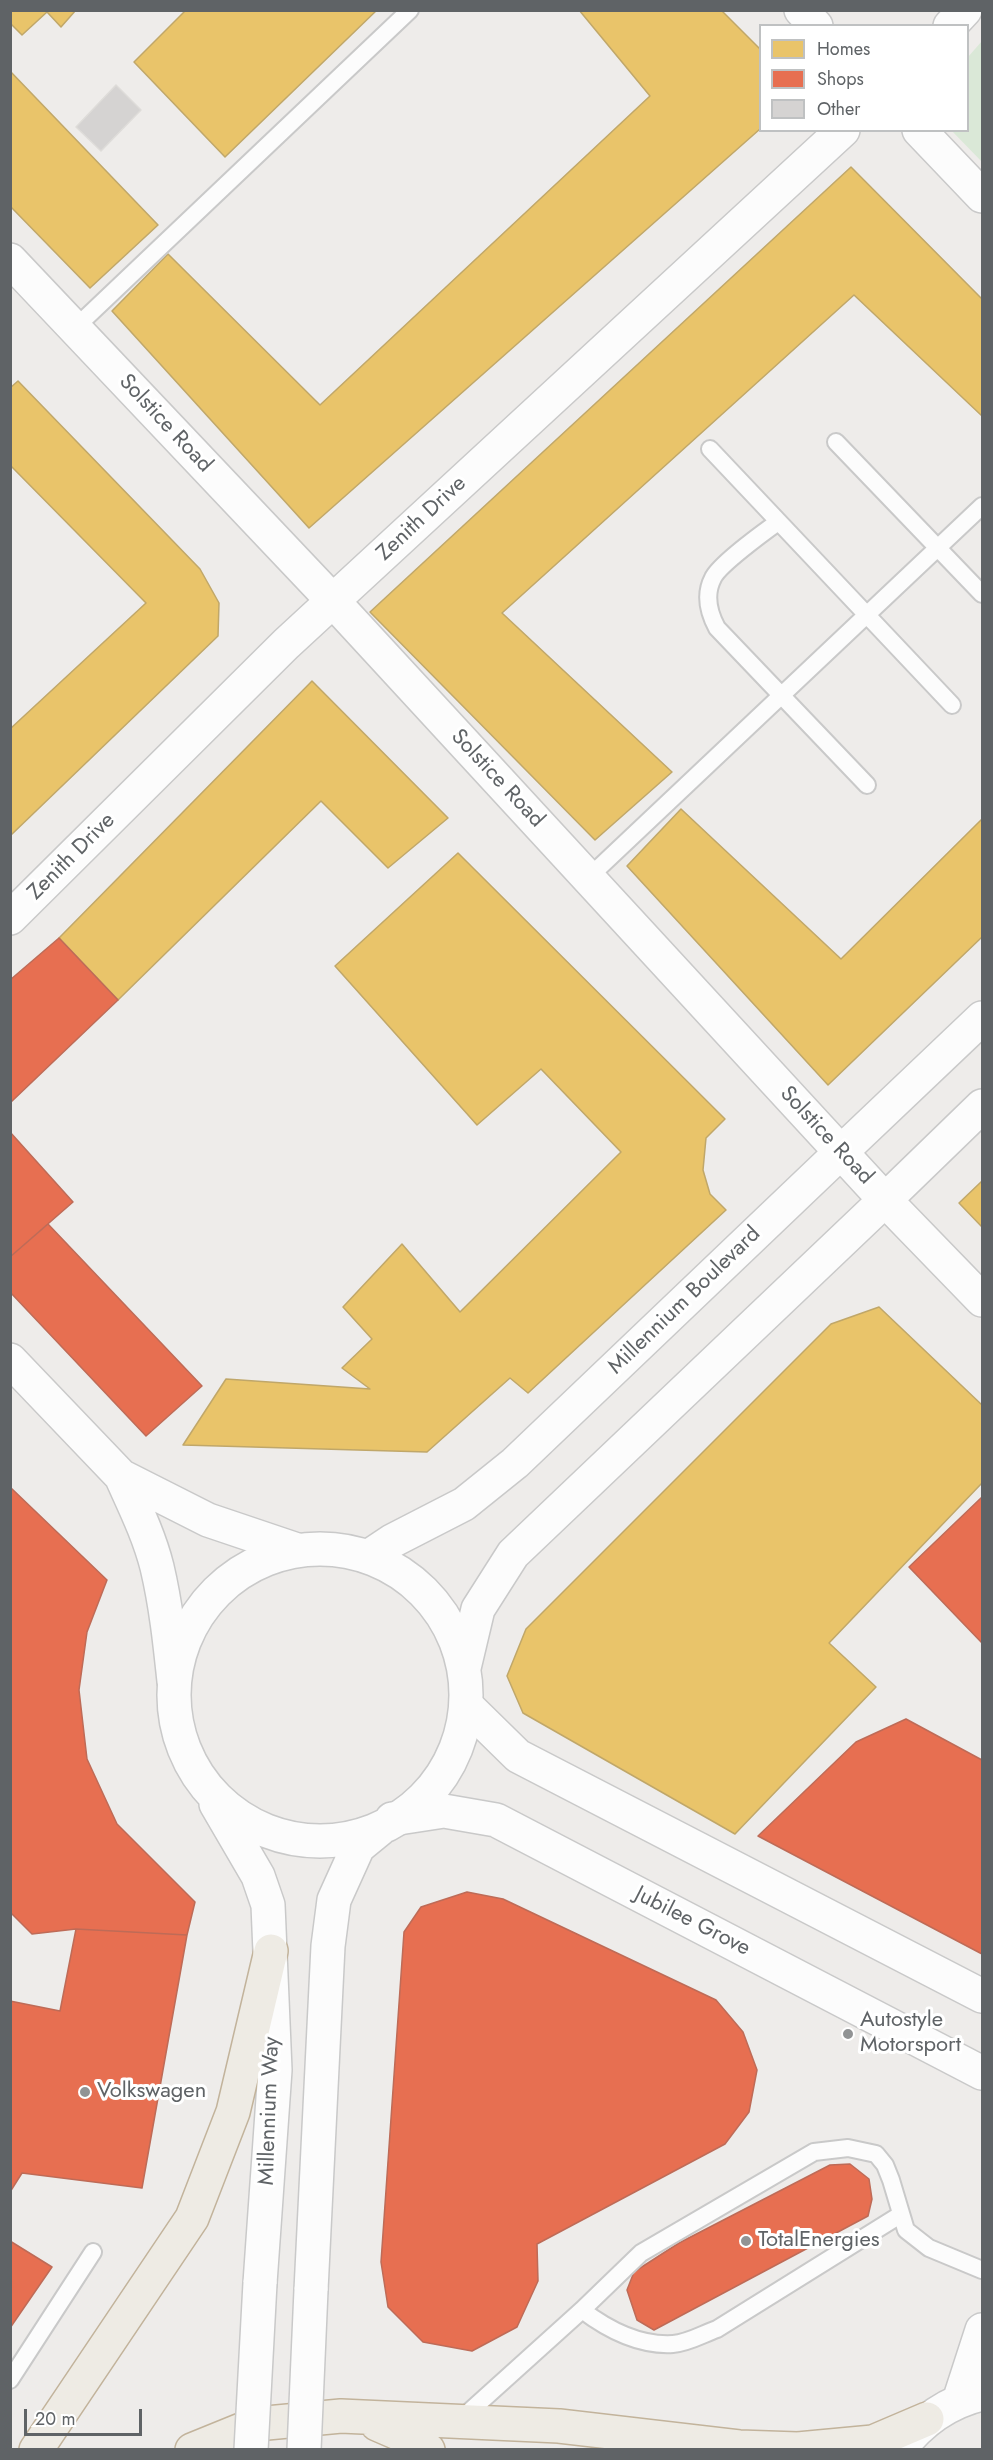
<!DOCTYPE html>
<html>
<head>
<meta charset="utf-8">
<style>
	body { margin:0 }
	#map { position:relative; width:993px; height:2460px; overflow:hidden; background:#eeecea; font-family:Jost,sans-serif }
	canvas { display:block }
	.frame { position:absolute; inset:0; border:12px solid #5f6366; pointer-events:none }
	.legend { position:absolute; left:759px; top:24px; width:210px; height:108px; box-sizing:border-box; background:#fff; border:2px solid #bfc1c2; margin:0; padding:8px 10px; list-style:none; font-size:18px; color:#5f6366 }
	.legend li { display:flex; align-items:center; gap:12px; height:30px }
	.legend b { width:30px; border:2px solid #bfc1c2 }
	.scale { position:absolute; left:24px; top:2409px; width:118px; height:27px; box-sizing:border-box; border:3px solid #5f6366; border-top:0; padding-left:8px; font-size:18px; line-height:21px; white-space:nowrap; color:#5f6366; -webkit-text-stroke:4px #fff; paint-order:stroke }
</style>
</head>
<body>
<div id="map">
<canvas width="993" height="2460"></canvas>
<div class="frame"></div>
<ul class="legend">
<li><b style="height:16px;background:#e9c46a"></b>Homes</li>
<li><b style="height:16px;background:#e76f51"></b>Shops</li>
<li><b style="height:16px;background:#d5d3d2"></b>Other</li>
</ul>
<div class="scale">20 m</div>
</div>
<script>
const context = document.querySelector('canvas').getContext('2d');
context.lineJoin = 'round';
function fillPath(path, color) { context.fillStyle = color; context.fill(path, 'evenodd'); }
function trace(path, color, width, dash) { context.strokeStyle = color; context.lineWidth = width; context.lineCap = dash ? 'butt' : 'round'; context.setLineDash(dash || []); context.stroke(path); }
function write(font, color, halo, rows, align = 'center') {
  context.font = font + ' Jost,sans-serif'; context.lineWidth = 6; context.setLineDash([]); context.textBaseline = 'middle'; context.strokeStyle = halo; context.fillStyle = color; for (const [text, x, y, turn = 0] of rows) {
    context.save(); context.translate(x, y); context.rotate((+turn || 0) * Math.PI / 180); context.textAlign = isNaN(turn) ? turn : align; if (halo) context.strokeText(text, 0, 0); context.fillText(text, 0, 0); context.restore();
  }
}
fillPath(new Path2D(`
	M982 41V162L952 131 968 130V57Z`), '#dae8d7');
const homes = new Path2D(`
	M10 10H76L61 27 47 12 22 35 10 23Z
	M186 10H377L225 157 134 62Z
	M579 10H721L760 49V129L309 528 112 311 168 254 320 405 650 96Z
	M10 71 158 225 90 288 10 206Z
	M851 167 982 299V416L854 295 502 613 672 772 595 840 370 612Z
	M18 381 200 569 219 603 218 636 10 836V729L146 603 10 465V388Z
	M312 681 448 818 388 868 321 801 118 1000 59 938Z
	M681 809 841 959 982 819V937L828 1085 627 866Z
	M458 853 725 1119 706 1138 703 1170 710 1194 726 1210 528 1393 510 1378 427 1452 183 1445 226 1379 370 1389 342 1368 372 1339 343 1307 402 1244 460 1312 621 1152 541 1069 477 1125 335 966Z
	M982 1181V1227L959 1203Z
	M879 1307 982 1405V1483L829 1643 876 1687 735 1834 523 1713 507 1676 526 1629 831 1324Z`);
fillPath(homes, '#e9c46a');
trace(homes, '#c0a769', 1.5);
const shops = new Path2D(`
	M59 938 118 1000 10 1103V980Z
	M10 1132 73 1202 10 1257Z
	M48 1224 202 1386 146 1436 10 1292V1257Z
	M10 1487 107 1580 87 1632 79 1690 87 1759 117 1824 195 1902 187 1935 76 1929 32 1934 10 1912Z
	M982 1497V1643L909 1567Z
	M906 1719 982 1760V1954L758 1836 856 1742Z
	M467 1892 503 1899 716 2000 743 2032 757 2070 749 2112 725 2144 537 2244 538 2281 517 2327 472 2351 423 2342 388 2307 381 2262 404 1932 421 1907Z
	M76 1929 187 1935 142 2188 22 2173 10 2192V2001L60 2011Z
	M850 2164 869 2179 872 2199 868 2216 654 2330 637 2320 627 2290 634 2272 679 2243 830 2165Z
	M10 2241 52 2267 10 2328Z`);
fillPath(shops, '#e76f51');
trace(shops, '#be6b57', 1.5);
const building = new Path2D(`
	M116 85 141 110 101 151 76 127Z`);
fillPath(building, '#d5d3d2');
trace(building, '#dedcd9', 1.5);
const service = new Path2D(`
	M75 328 410 10
	M836 442 982 594
	M710 449 952 705
	M778 522C764 532 719 565 713 578 704 595 709 613 717 628L867 785
	M588 878 982 506
	M582 2310C607 2329 640 2346 673 2344 688 2343 703 2334 717 2329L900 2215
	M10 2380 93 2252
	M459 2421 582 2310 641 2253 814 2152 848 2148 876 2154 885 2165 891 2180 906 2230 929 2248 982 2270`);
const minor = new Path2D(`
	M801 10 816 26
	M950 26 965 10
	M919 130 982 196
	M10 260 333 601 885 1200 982 1300
	M10 918 286 644 843 130
	M841 1152 982 1018
	M885 1200 982 1106
	M10 1360 121 1476 208 1520 297 1550
	M121 1476C134 1505 149 1535 157 1567 166 1605 170 1643 174 1681
	M467 1706 518 1756 982 1996
	M392 1819 444 1811 496 1820 982 2073
	M959 2401 982 2330
	M899 2450C921 2421 948 2402 982 2394`);
const tertiary = new Path2D(`
	M174 1695a146 146 0 1 1 292 0a146 146 0 1 1-292 0Z
	M368 1557 392 1541 464 1504 515 1463 841 1152
	M464 1668 478 1609 513 1554 885 1200
	M216 1804 258 1876 268 1905 275 2070 260 2283
	M311 2290 328 1946 334 1900 358 1847 380 1829`);
const motorway = new Path2D(`
	M377 2424 414 2440 428 2450
	M36 2450 192 2218 233 2112 271 1951
	M192 2450 256 2424 341 2416 559 2426 739 2447 798 2449 873 2442 927 2419`);
trace(service, '#c9c9c9', 20);
trace(minor, '#c9c9c9', 36);
trace(tertiary, '#c9c9c9', 36);
trace(motorway, '#c2b39b', 36);
trace(service, '#fcfcfc', 16);
trace(minor, '#fcfcfc', 33);
trace(tertiary, '#fcfcfc', 33);
trace(motorway, '#eeebe4', 33);
const tertiaryBridge = new Path2D(`
	M251 2450 260 2283
	M304 2450 311 2290`);
trace(tertiaryBridge, '#c9c9c9', 36, []);
trace(tertiaryBridge, '#fcfcfc', 33);
for (const [x, y, r, color] of [
	[848,2034,6,"#919394"],
	[85,2092,6,"#919394"],
	[746,2241,6,"#919394"]
]) { const dot = new Path2D(); dot.arc(x, y, r, 0, 2 * Math.PI); context.fillStyle = color; context.fill(dot); trace(dot, '#fff', 2); }
write('22px', '#5f6366', '#fff', [
	["Solstice Road",165,424,47],
	["Zenith Drive",422,519,-43],
	["Solstice Road",497,779,47],
	["Zenith Drive",72,857,-45],
	["Solstice Road",826,1136,47],
	["Millennium Boulevard",685,1301,-44],
	["Jubilee Grove",692,1922,27],
	["Millennium Way",270,2111,-88]
]);
write('22px', '#5f6366', '#fff', [
	["Autostyle",860,2021],
	["Motorsport",860,2046],
	["Volkswagen",97,2092],
	["TotalEnergies",758,2241]
], 'left');
</script>
</body>
</html>
